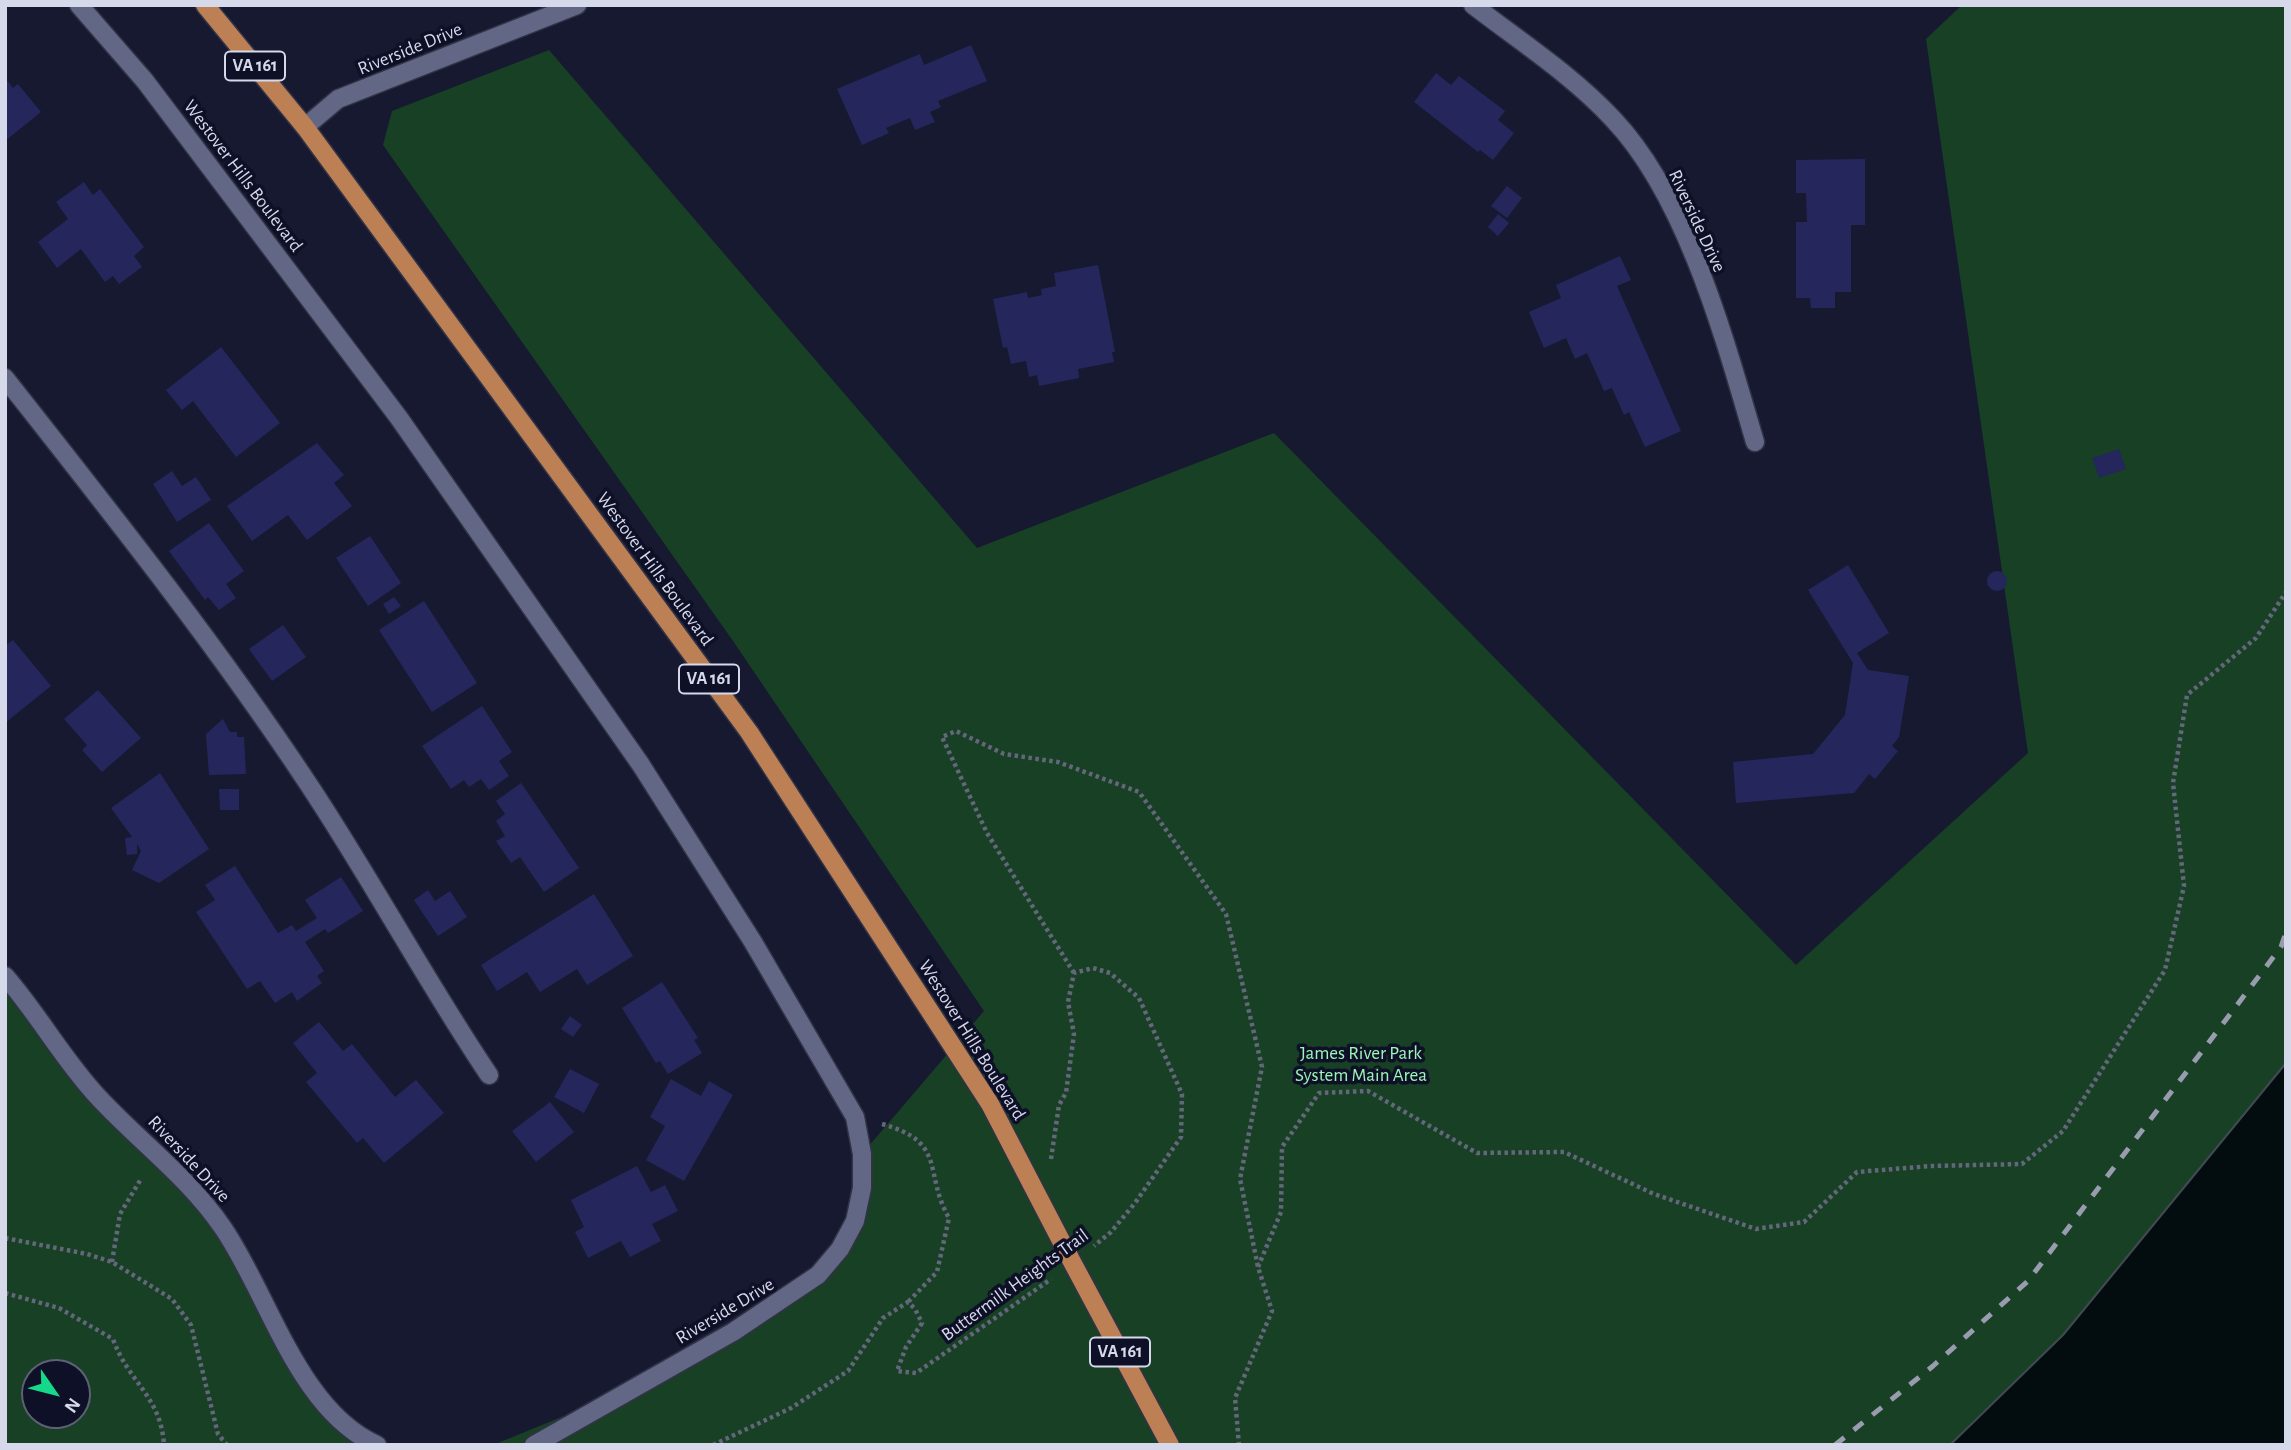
<!DOCTYPE html>
<html>
<head>
<meta charset="utf-8">
<style>
	body { margin:0 }
	#map { position:relative; width:2291px; height:1450px; overflow:hidden; background:#171931; font-family:"Alegreya Sans",sans-serif }
	canvas { display:block }
	.frame { position:absolute; inset:0; border:7px solid #d6d9ea; pointer-events:none }
	.north { position:absolute; left:21px; top:1359px; width:70px; height:70px; box-sizing:border-box; background:#0e1027; border:2px solid #5e6075; border-radius:50%; rotate:125deg; font-size:19px; font-weight:700; line-height:28px; text-align:center; color:#d6d9ea }
	.north::after { content:''; display:block; margin:auto; width:24px; height:32px; background:#15d989; clip-path:polygon(50% 0,100% 100%,50% 72%,0 100%) }
</style>
</head>
<body>
<div id="map">
<canvas width="2291" height="1450"></canvas>
<div class="frame"></div>
<div class="north">N</div>
</div>
<script>
const context = document.querySelector('canvas').getContext('2d');
context.lineJoin = 'round';
function fillPath(path, color) { context.fillStyle = color; context.fill(path, 'evenodd'); }
function trace(path, color, width, dash) { context.strokeStyle = color; context.lineWidth = width; context.lineCap = dash ? 'butt' : 'round'; context.setLineDash(dash || []); context.stroke(path); }
function write(font, color, halo, rows, align = 'center') {
  context.font = font + ' "Alegreya Sans",sans-serif'; context.lineWidth = 7; context.setLineDash([]); context.textBaseline = 'middle'; context.strokeStyle = halo; context.fillStyle = color; for (const [text, x, y, turn = 0] of rows) {
    context.save(); context.translate(x, y); context.rotate((+turn || 0) * Math.PI / 180); context.textAlign = isNaN(turn) ? turn : align; if (halo) context.strokeText(text, 0, 0); context.fillText(text, 0, 0); context.restore();
  }
}
fillPath(new Path2D(`
	M1962 5H2286V1063L2063 1335 1950 1445H493L581 1409 733 1332 840 1249 862 1154 984 1011 733 641 383 145 392 111 549 50 977 548 1274 433 1796 965 2028 753 1926 39Z
	M5 976 68 1060 191 1189 304 1375 377 1445H5ZM35 1373H77V1415H35Z`), '#184025');
const water = new Path2D(`
	M2286 1063V1445H1950L2063 1335Z`);
fillPath(water, '#030d0f');
trace(water, '#424a51', 2);
fillPath(new Path2D(`
	M971 45 987 81 938 101 941 107 930 112 935 122 915 130 910 118 886 128 889 133 862 145 837 89 920 54 924 65Z
	M1436 73 1451 85 1459 76 1505 111 1498 120 1514 133 1493 160 1480 150 1478 152 1414 102Z
	M5 78 13 88 18 84 41 112 5 141Z
	M1865 159V225H1851V292H1835V308H1811L1810 298H1796V222H1807L1806 193H1796V160Z
	M84 182 93 195 100 189 144 247 134 256 142 267 119 284 113 276 105 282 81 249 57 268 38 242 68 219 56 202Z
	M1507 186 1522 198 1507 218 1491 206Z
	M1498 214 1509 223 1498 236 1488 227Z
	M1620 256 1631 280 1617 286 1681 431 1645 447 1629 412 1624 415 1612 388 1604 391 1587 353 1575 359 1566 338 1544 348 1529 312 1561 298 1556 285Z
	M1098 265 1115 352H1112L1114 362 1078 369 1079 378 1039 386 1037 375 1029 377 1026 361 1011 364 1007 347 1003 348 993 299 1027 292 1028 298 1042 295 1041 289 1056 286 1054 273Z
	M221 347 280 423 236 457 193 401 182 410 166 390Z
	M317 443 344 475 334 483 352 506 307 540 288 515 252 541 227 506Z
	M2119 449 2126 469 2099 478 2092 458Z
	M172 471 182 486 196 477 211 500 177 522 153 484Z
	M209 523 244 571 226 584 236 598 219 610 208 597 205 600 169 551Z
	M370 536 401 583 368 606 336 558Z
	M1848 565 1889 633 1857 653 1868 670 1909 676 1899 737 1892 746 1898 751 1875 779 1869 774 1854 793 1736 803 1733 762 1813 754 1845 715 1853 663 1808 590Z
	M1987 581a10 10 0 1 1 20 0a10 10 0 1 1-20 0Z
	M394 597 401 606 389 614 383 604Z
	M424 601 477 683 432 712 379 630Z
	M283 625 306 657 272 681 249 649Z
	M13 640 51 686 5 723V646Z
	M98 690 141 738 102 772 82 750 87 745 64 719Z
	M482 706 512 752 499 761 509 776 489 790 481 779 469 787 464 780 451 789 422 746Z
	M223 719 230 732H237V737H244L246 774 209 775 206 734Z
	M160 773 209 849 159 883 132 870 141 851 137 844V854L127 855 125 838 132 837 111 808Z
	M521 783 579 868 544 892 520 857 511 863 496 841 505 836 496 821 505 814 496 801Z
	M219 789H239V810H220Z
	M235 866 278 933 292 925 296 931 317 918 305 900 341 877 363 911 328 933 325 929 305 942 324 971 317 976 322 983 297 1001 292 992 275 1003 260 981 247 989 196 912 215 900 205 885Z
	M428 890 435 901 450 891 467 917 438 936 414 900Z
	M594 894 633 956 587 985 577 969 540 992 527 972 497 991 481 965Z
	M662 982 698 1038 694 1040 702 1053 668 1074 660 1061 656 1063 622 1008Z
	M570 1016 582 1025 573 1037 561 1029Z
	M319 1022 343 1051 352 1044 395 1097 416 1080 444 1113 384 1163 363 1138 357 1143 306 1082 317 1073 293 1043Z
	M570 1069 599 1084 584 1113 554 1097Z
	M671 1079 701 1096 709 1081 733 1095 684 1181 646 1160 665 1126 650 1117Z
	M550 1102 574 1132 536 1162 512 1131Z
	M637 1166 651 1192 665 1185 678 1211 652 1224 661 1241 630 1257 621 1241 588 1258 575 1232 584 1227 571 1200Z`), '#25275c');
const minor = new Path2D(`
	M79 5 145 81 399 418 641 765 753 942 855 1117 862 1154V1188L855 1221 840 1249 818 1275 733 1332 534 1445
	M1473 5C1521 42 1572 75 1613 119 1687 197 1725 340 1755 442
	M305 127 338 99 577 5
	M5 378C109 510 214 642 307 782 371 878 425 980 489 1075
	M5 976C39 1015 64 1061 99 1098 140 1142 189 1178 223 1228 269 1295 298 1410 377 1445`);
const major = new Path2D(`
	M205 5 305 127 749 732 990 1104 1070 1258`);
trace(minor, '#323346', 21);
trace(major, '#323346', 21);
trace(new Path2D(`
	M1074 973 987 833 942 737 956 731 1004 754 1058 762 1139 792 1226 914 1262 1067 1240 1179 1258 1267 1272 1311 1235 1398 1239 1445
	M882 1124C948 1142 923 1173 949 1218L937 1272 908 1302
	M1051 1159 1059 1105 1066 1093 1074 1034 1068 1002 1074 973 1093 968 1110 973 1139 998 1182 1094 1181 1137 1135 1203 1111 1232 1094 1246
	M5 1238 87 1254 112 1262 172 1299 191 1325 218 1434 227 1445
	M112 1262 120 1214 141 1179
	M1258 1267 1281 1212 1282 1147 1319 1093 1368 1091 1477 1153 1564 1152 1654 1194 1756 1229 1804 1222 1857 1172 1931 1166 2022 1164 2063 1131 2165 970 2184 886 2173 783 2187 695 2256 638 2286 592
	M5 1293 59 1308 113 1339C128 1382 161 1396 164 1445
	M713 1445 791 1408 848 1371 883 1318 908 1302 915 1309 922 1323 906 1347 897 1371 916 1373 1051 1279`), '#64667b', 4.5, [3.5, 3.5]);
trace(minor, '#626785', 18);
trace(major, '#bc8054', 18);
trace(new Path2D(`
	M1835 1445 1933 1366 2028 1281 2281 947 2286 932`), '#999baf', 5, [12, 12]);
const majorBridge = new Path2D(`
	M1070 1258 1170 1445`);
trace(majorBridge, '#323346', 21, []);
trace(majorBridge, '#bc8054', 18);
for (const [x, y, w] of [
	[255,66,60],
	[709,679,60],
	[1120,1352,60]
]) { const box = new Path2D(); box.roundRect(x - w / 2, y - 14.5, w, 29, 5); context.fillStyle = '#0e1027'; context.fill(box); trace(box, '#d6d9ea', 2); }
write('bold 18px', '#d6d9ea', null, [
	["VA 161",255,66],
	["VA 161",709,679],
	["VA 161",1120,1352]
]);
write('19px', '#d6d9ea', '#0e1027', [
	["Riverside Drive",410,49,-22],
	["Westover Hills Boulevard",243,176,53],
	["Riverside Drive",1697,221,65],
	["Westover Hills Boulevard",655,569,54],
	["Westover Hills Boulevard",972,1040,58],
	["Riverside Drive",189,1159,47],
	["Buttermilk Heights Trail",1015,1285,-36],
	["Riverside Drive",725,1311,-31]
]);
write('19px', '#9df6b5', '#0e1027', [
	["James River Park",1361,1053],
	["System Main Area",1361,1075]
]);
</script>
</body>
</html>
